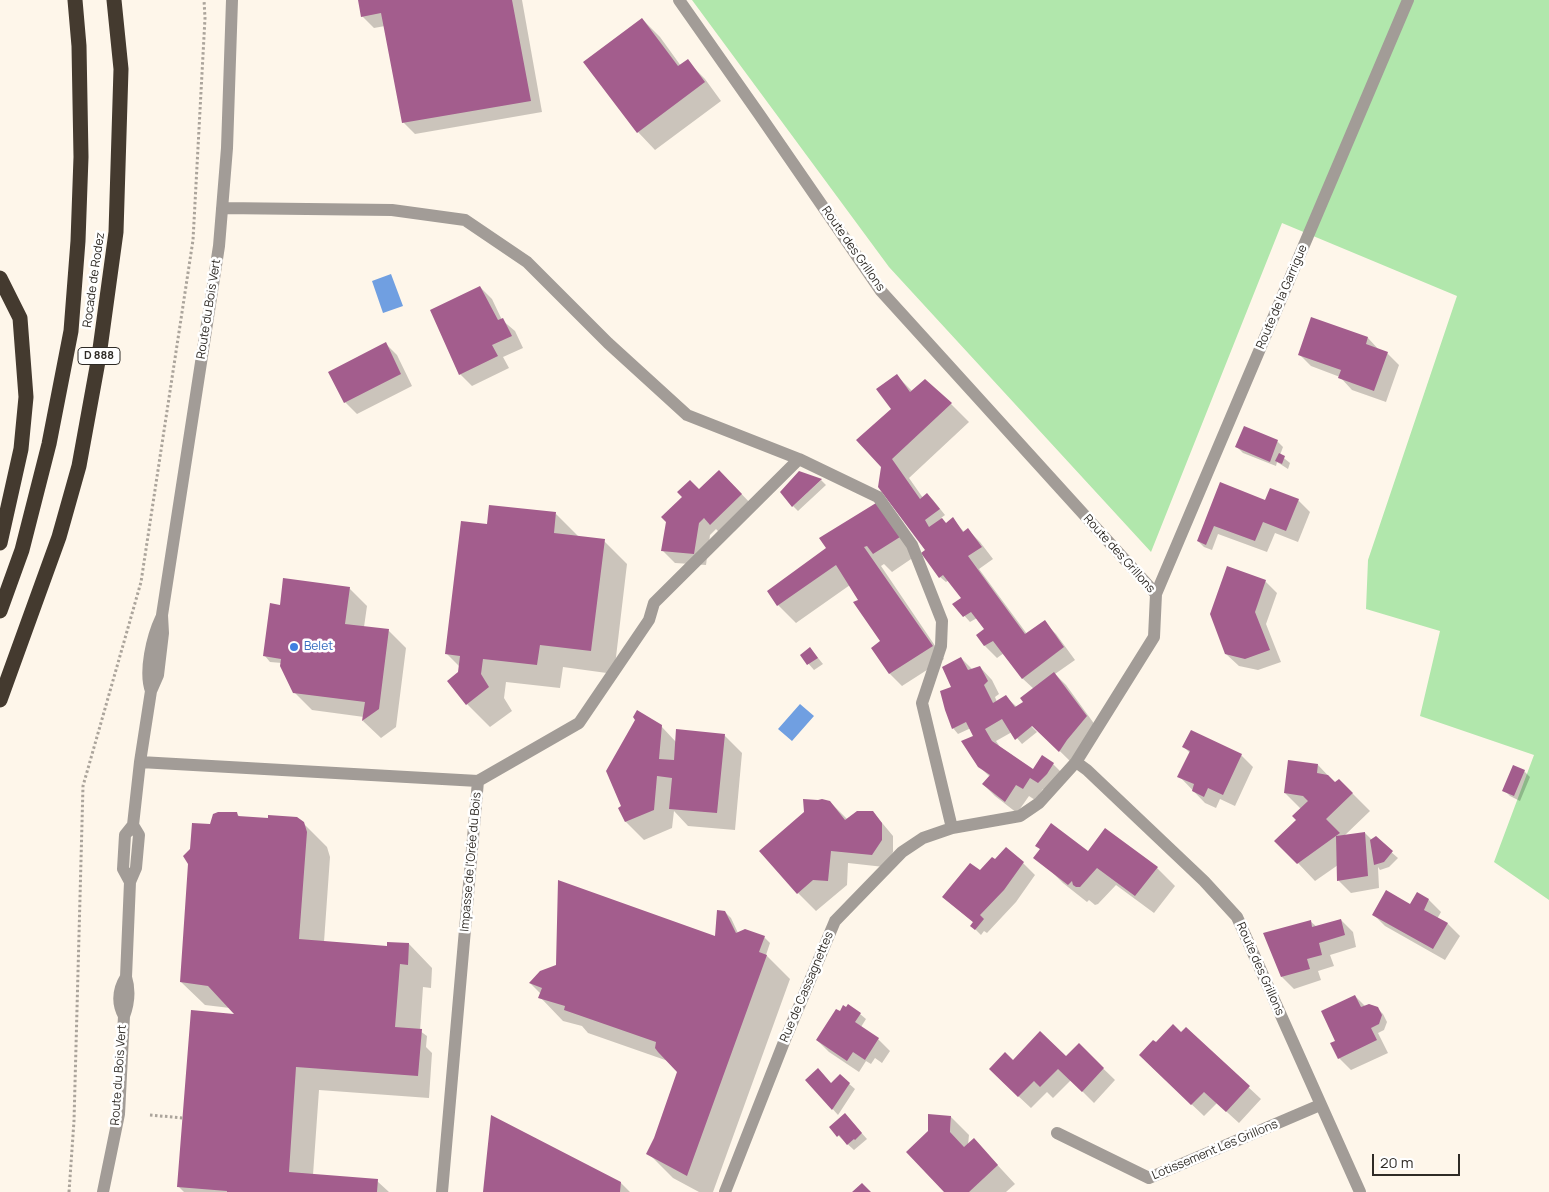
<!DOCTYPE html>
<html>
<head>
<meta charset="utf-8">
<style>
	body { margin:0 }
	#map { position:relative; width:1549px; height:1192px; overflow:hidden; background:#fef6ea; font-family:Manrope,sans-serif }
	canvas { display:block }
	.scale { position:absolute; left:1372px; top:1154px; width:88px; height:22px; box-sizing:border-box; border:2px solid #2f2b26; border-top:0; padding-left:6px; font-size:15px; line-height:18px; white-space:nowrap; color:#2f2b26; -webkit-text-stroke:4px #fff; paint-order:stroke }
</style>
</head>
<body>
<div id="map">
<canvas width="1549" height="1192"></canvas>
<div class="scale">20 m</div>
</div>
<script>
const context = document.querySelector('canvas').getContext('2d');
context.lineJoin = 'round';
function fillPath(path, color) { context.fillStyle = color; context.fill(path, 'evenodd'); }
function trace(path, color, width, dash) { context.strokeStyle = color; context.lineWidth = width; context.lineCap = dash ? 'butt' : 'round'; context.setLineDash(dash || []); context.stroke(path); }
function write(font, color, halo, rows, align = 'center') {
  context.font = font + ' Manrope,sans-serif'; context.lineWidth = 5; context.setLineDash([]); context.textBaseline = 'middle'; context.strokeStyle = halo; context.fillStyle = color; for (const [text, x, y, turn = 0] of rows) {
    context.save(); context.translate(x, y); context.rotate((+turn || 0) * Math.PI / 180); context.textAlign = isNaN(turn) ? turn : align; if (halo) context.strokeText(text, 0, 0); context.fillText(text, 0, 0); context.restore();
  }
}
fillPath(new Path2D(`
	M692 0H1549V900L1494 862 1534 755 1420 716 1440 631 1366 609 1368 560 1457 296 1282 223 1151 552 889 267Z`), '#b1e7ac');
fillPath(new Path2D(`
	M391 274 403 306 383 313 372 281Z
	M800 704 814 716 792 741 778 729Z`), '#709fe1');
fillPath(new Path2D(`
	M359 0H522L542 112 415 134 403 122 385 26 374 28 362 16Z
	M642 19 660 37 681 66 687 61 705 79 721 101 655 150 638 132Z
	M480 287 492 299 502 320 515 331 523 348 503 357 509 368 472 386 460 374Z
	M1368 338 1380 351 1387 353 1399 365 1386 402 1352 390 1340 377 1311 366 1299 354Z
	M385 343 397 355 412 386 357 414 345 402Z
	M896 375 912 391 951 404 969 422 909 478 923 498 927 494 933 500 945 515 941 518 946 524 953 519 964 532 968 530 980 542 993 559 979 569 1027 634 1044 622 1056 634 1075 660 1055 674 1066 685 1098 729 1072 763 1027 719 1029 724 1037 732 1022 744 1012 732 996 741 1000 747 1033 770 1053 764 1065 776 1050 794 1043 789 1035 800 1029 796 1017 813 995 796 983 784 990 777 979 766 975 736 971 728 958 734 953 728 952 687 961 658 973 670 980 667 992 680 999 694 995 697 997 702 1006 697 1017 707 1024 702 1035 690 1022 678 1004 653 997 658 985 646 977 635 985 629 977 618 970 622 954 604 962 598 949 580 946 582 940 577 926 551 880 486 893 409Z
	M1277 441 1283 447 1280 455 1290 463 1288 469 1277 462 1276 466 1243 453 1237 447Z
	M821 480 826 485 798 511 793 506Z
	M731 483 753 506 723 536 716 529 710 535 706 565 675 563 663 551 699 491Z
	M1221 484 1266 501 1298 500 1310 512 1298 542 1275 533 1267 552 1218 534 1212 550 1204 547 1198 541Z
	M875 504 917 555 892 572 884 564 881 566 944 659 902 686 890 674 872 648 882 641 850 585 796 623 778 605 768 591 828 548Z
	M556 514 580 538 604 541 627 564 614 674 563 667 560 688 506 682 504 698 512 711 490 727 467 704 459 673 460 667 447 654Z
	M1265 581 1277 593 1266 624 1281 662 1258 670 1239 666 1226 654Z
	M349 588 367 606 364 627 388 630 406 648 396 727 381 738 363 721 364 717 312 710 294 692 282 663 270 662 265 656 281 606Z
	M810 648 823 664 814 670 801 655Z
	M661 726 676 742 724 735 742 753 735 830 688 826 674 811 672 828 644 840 626 822 623 807Z
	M1184 747 1241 755 1253 767 1235 806 1220 799 1216 808 1205 803 1179 776 1190 753Z
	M1318 765 1336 784 1339 780 1370 811 1344 836 1365 833 1372 840 1375 838 1398 858 1389 867 1380 870 1378 867 1379 888 1351 893 1339 881 1338 865 1315 881 1298 863V820L1301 809 1285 793Z
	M1524 771 1530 777 1520 801 1510 796 1504 790Z
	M830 802 848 820 873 812 893 836V852L884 867 848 863 847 885 816 911 798 893Z
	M237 814 241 818 303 823 327 847 330 857 324 942 388 947 409 944 432 968 431 988 423 987 420 1031 427 1036 426 1047 432 1053 429 1098 319 1090 313 1175 377 1181 389 1192H184L178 1186 237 1015 230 1008 205 1005 181 982 211 825Z
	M1037 846 1088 852 1157 868 1175 886 1154 913 1116 885 1098 904 1095 905 1089 900 1087 902 1063 883 1048 868 1041 850Z
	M995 861 1023 863 1035 875 1016 902 987 933 984 931 981 935 972 926 974 923 943 897 985 876Z
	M1429 900 1441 912 1437 919 1448 924 1460 936 1445 960 1385 926 1373 914Z
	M725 912 731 918 738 933 764 937 770 943 766 955 790 979 713 1192H699L673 1178 650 1155 679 1072 668 1061 588 1033 582 1026 563 1021 540 997 541 994 530 983 720 939Z
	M1341 920 1353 932 1356 947 1330 955 1334 966 1318 971 1321 980 1294 989 1282 977 1310 921 1317 927Z
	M1355 996 1366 1007 1377 1008 1383 1014 1387 1022 1384 1030 1378 1033 1388 1053 1351 1070 1339 1058Z
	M860 1014 866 1019 861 1027 878 1039 890 1051 882 1063 875 1058 871 1064 866 1061 859 1072 829 1052 817 1040Z
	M1186 1029 1261 1099 1239 1123 1217 1103 1204 1116 1152 1067 1156 1044 1181 1033Z
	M1079 1045 1115 1080 1094 1103 1071 1080 1053 1098 1047 1092 1031 1108 1002 1081 1013 1062 1066 1058Z
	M840 1076 855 1089 838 1115 807 1080 831 1084Z
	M951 1117 969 1135 968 1145 991 1158 1015 1184 1006 1192H946Z
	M850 1120 867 1139 854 1150 830 1128Z
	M621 1183 630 1192H485Z`), '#0003');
fillPath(new Path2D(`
	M358 0H512L531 101 402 123 381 13 361 17Z
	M642 18 678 66 688 59 705 82 637 133 583 62Z
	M480 286 498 320 503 318 512 336 492 345 498 356 459 375 430 310Z
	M1311 317 1368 337 1366 344 1388 352 1374 391 1338 378 1341 370 1298 355Z
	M386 342 401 374 344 403 328 372Z
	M897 374 910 392 925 379 952 403 892 459 920 499 927 493 940 509 925 520 929 527 942 518 946 523 953 517 963 532 968 528 982 547 968 556 1025 634 1045 620 1064 647 1022 679 993 641 984 646 976 635 984 629 971 612 963 617 952 604 961 598 943 575 939 578 921 553 925 550 878 487 881 467 856 440 891 409 876 389Z
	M1244 426 1278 440 1270 462 1235 447Z
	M1279 453 1285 456 1282 464 1275 461Z
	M719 470 742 494 710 525 704 518 699 523 694 554 661 551 666 522 661 517 682 497 677 492 690 480 699 489Z
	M799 471 822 479 792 507 780 492Z
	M1220 482 1265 500 1270 488 1299 499 1286 531 1263 522 1255 541 1214 526 1206 545 1197 541Z
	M876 503 900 537 873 554 867 546 864 547 933 646 889 674 871 648 880 641 853 602 858 600 836 565 777 606 767 591 826 548 819 538Z
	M489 505 556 512 554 533 605 539 591 651 540 645 537 665 483 659 481 674 489 687 466 705 447 681 458 672 460 656 445 654 461 521 487 524Z
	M1227 566 1266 580 1255 612 1270 650 1245 659 1225 654 1210 614Z
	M283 578 350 587 345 624 389 629 379 709 362 721 365 702 293 693 280 666 281 659 263 656 270 603 280 605Z
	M810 647 818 658 807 665 800 655Z
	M961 657 968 670 980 666 988 681 984 685 993 703 1006 695 1015 707 1023 702 1020 698 1054 672 1087 716 1067 740 1059 752 1032 726 1015 740 1002 719 985 729 992 741 1033 769 1042 755 1054 763 1047 774 1038 783 1030 778 1023 789 1016 785 1005 802 982 784 990 775 978 767 961 741 973 736 966 722 952 729 945 710 940 691 951 687 942 667Z
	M637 710 662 725 659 759 674 760 676 729 725 734 717 813 669 809 672 778 657 776 654 810 625 822 618 808 621 806 606 771 635 720 633 717Z
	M1191 730 1242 754 1223 795 1208 788 1204 797 1192 791 1194 784 1177 777 1190 751 1182 747Z
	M1288 760 1318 764 1317 773 1328 775 1335 782 1339 779 1353 793 1326 819 1340 833 1297 864 1274 841 1296 820 1292 816 1308 801 1303 796 1284 793Z
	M1513 765 1525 770 1514 796 1502 791Z
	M803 799 818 800 822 799 830 801 845 820 857 811H873L882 823V840L872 855 831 851 828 881 813 880 797 894 759 851 804 812Z
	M218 812H237L238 816 268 818V815L297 817 304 822 307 832 299 939 387 946V942L409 943 408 965 400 964 395 1027 422 1029 418 1076 296 1067 289 1172 378 1179 377 1192H227V1191L177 1187 191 1010 234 1014 208 986 180 982 188 864 183 856 190 849 192 823 210 824 213 814Z
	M1051 823 1088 851 1105 828 1158 867 1135 896 1097 868 1080 887H1076L1073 885 1072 881 1068 885 1033 858 1040 849 1035 846Z
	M1365 832 1368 876 1337 881 1336 836Z
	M1376 836 1393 851 1384 862 1374 865 1370 840Z
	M1006 847 1024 862 1004 890 980 915 984 919 975 930 970 926 973 922 942 897 970 863 980 870 992 857 995 859Z
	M558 880 715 936 717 910 725 911 736 933 745 929 765 936 759 952 767 955 687 1176 646 1154 654 1138 677 1072 658 1052 655 1048 656 1042 564 1010 565 1006 538 998 542 988 529 983 540 971 556 965Z
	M1386 890 1410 904 1417 892 1429 899 1424 910 1448 923 1433 949 1372 915Z
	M1341 919 1345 935 1319 943 1322 955 1307 959 1310 969 1281 977 1263 933 1311 920 1312 927Z
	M1355 995 1361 1007 1369 1004 1378 1007 1382 1015 1379 1024 1371 1028 1377 1040 1338 1059 1330 1043 1335 1041 1321 1011Z
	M848 1004 861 1013 855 1022 879 1038 865 1060 853 1052 847 1061 816 1040 836 1009 840 1011 843 1005 846 1007Z
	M1173 1024 1181 1032 1186 1027 1250 1086 1226 1112 1204 1092 1191 1105 1139 1055 1153 1040 1156 1042Z
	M1040 1031 1066 1056 1079 1043 1104 1068 1082 1092 1058 1069 1040 1087 1034 1081 1018 1097 989 1069 1005 1052 1013 1060Z
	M818 1068 831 1083 840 1074 850 1083 832 1110 805 1080Z
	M845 1113 862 1133 855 1140 854 1139 847 1145 839 1135 837 1137 829 1127Z
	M928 1114 951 1116 950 1132 964 1147 974 1138 998 1165 969 1192H944L906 1152 928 1131Z
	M491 1115 621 1182 620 1192H483Z
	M862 1183 871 1192H852Z`), '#a35d8d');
trace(new Path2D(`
	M150 1115 183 1118
	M69 1192 74 1121 83 786 141 582 193 240 205 18 204 0`), '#aba49b', 3, [2.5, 2.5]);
trace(new Path2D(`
	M679 0 759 114 881 291 1156 594 1154 637 1076 762 1039 803 1020 816 952 828 923 838 902 852 835 921 784 1042 725 1192
	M222 208 392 210 465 220 527 262 608 343 687 415 799 459 878 497 912 545 942 621 941 646 922 703 952 828
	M1156 594 1408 0
	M151 691C144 672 152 637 161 618
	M140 762 478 781 442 1192
	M1076 762 1087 770 1204 881 1237 917 1360 1192
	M478 781 579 723 649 620 654 603 799 459
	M133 825 140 762 151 691 158 675 163 633 162 615 219 246 227 148 232 0
	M133 825 139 835 136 868 130 882 123 869 125 835Z
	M126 977C118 990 117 1003 124 1016 129 1003 130 990 126 977L130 882
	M1057 1133 1149 1178 1320 1105
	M103 1192 119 1114 124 1016`), '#a29c97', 12);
trace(new Path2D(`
	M0 278 20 318 26 397 21 449 0 543
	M0 611 22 550 49 444 71 331 78 241 81 157 79 46 75 0
	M0 700 59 537 79 466 99 356 116 232 121 69 114 0`), '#443a2f', 15);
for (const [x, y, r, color] of [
	[294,647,5,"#3f7fe0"]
]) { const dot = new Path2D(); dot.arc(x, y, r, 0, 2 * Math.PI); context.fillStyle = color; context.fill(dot); trace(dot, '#fff', 2); }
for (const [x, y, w] of [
	[99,356,42]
]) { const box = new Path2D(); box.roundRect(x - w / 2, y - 8.5, w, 17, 4); context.fillStyle = '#fff'; context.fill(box); trace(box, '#2f2b26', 1); }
write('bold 11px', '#2f2b26', null, [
	["D 888",99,356]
]);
write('12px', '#2f2b26', '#fff', [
	["Route des Grillons",853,249,55],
	["Rocade de Rodez",94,280,-82],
	["Route de la Garrigue",1282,297,-67],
	["Route du Bois Vert",209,309,-81],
	["Route des Grillons",1119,554,48],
	["Impasse de l'Orée du Bois",471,862,-85],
	["Route des Grillons",1260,969,66],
	["Rue de Cassagnettes",807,987,-67],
	["Route du Bois Vert",119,1075,-86],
	["Lotissement Les Grillons",1215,1150,-23]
]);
write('12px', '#366cbe', '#fff', [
	["Belet",304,647]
], 'left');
</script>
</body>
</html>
